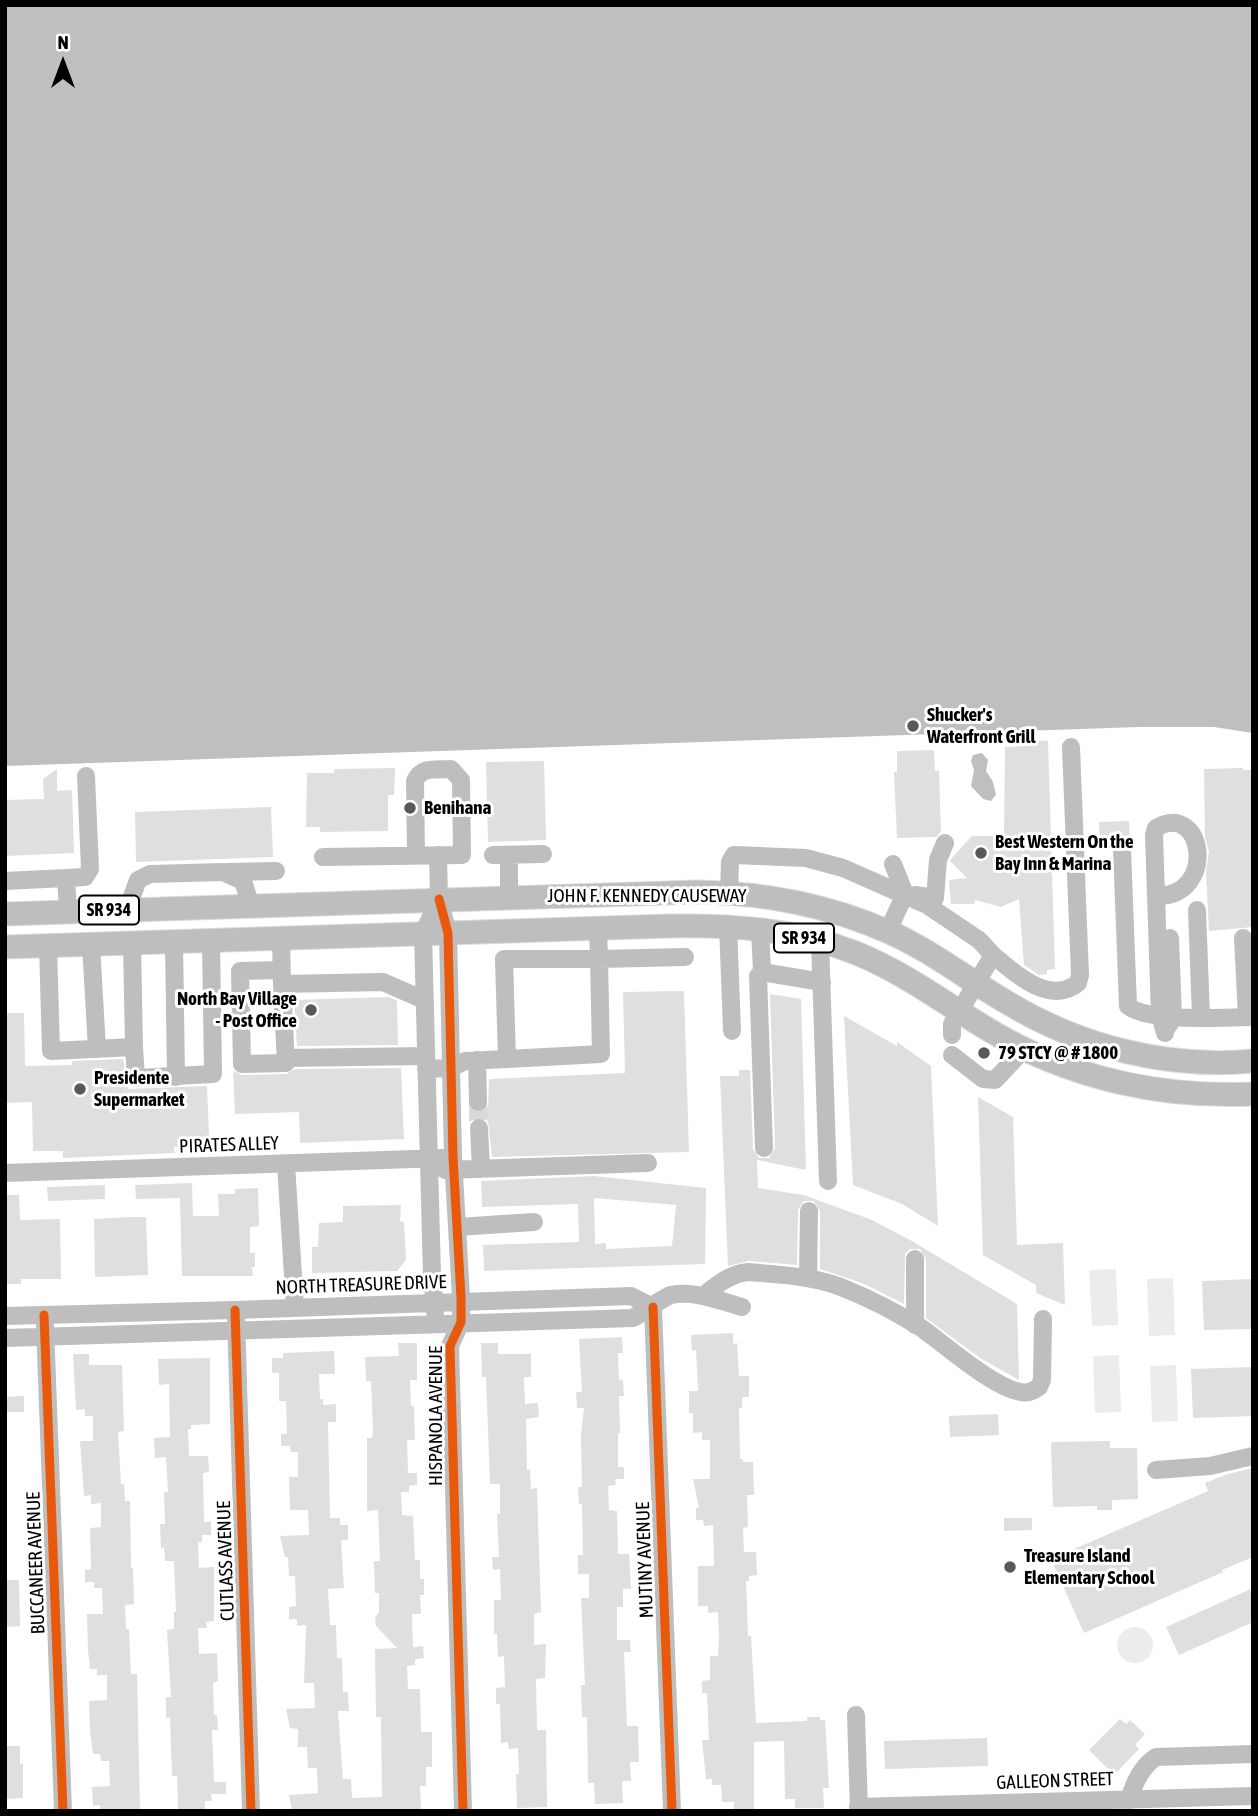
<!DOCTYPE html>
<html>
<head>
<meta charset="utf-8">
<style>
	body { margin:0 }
	#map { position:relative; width:1258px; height:1816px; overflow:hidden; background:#fff; font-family:"Asap Condensed",sans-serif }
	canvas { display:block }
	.frame { position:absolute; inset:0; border:7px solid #000; pointer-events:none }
	.north { position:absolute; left:28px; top:28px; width:70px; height:70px; -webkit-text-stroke:5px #fff; paint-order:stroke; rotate:0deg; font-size:19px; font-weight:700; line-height:28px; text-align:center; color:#000 }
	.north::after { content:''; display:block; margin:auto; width:24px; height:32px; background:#000; clip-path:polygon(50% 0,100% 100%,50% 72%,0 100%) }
</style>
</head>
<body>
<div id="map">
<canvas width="1258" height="1816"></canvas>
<div class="frame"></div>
<div class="north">N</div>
</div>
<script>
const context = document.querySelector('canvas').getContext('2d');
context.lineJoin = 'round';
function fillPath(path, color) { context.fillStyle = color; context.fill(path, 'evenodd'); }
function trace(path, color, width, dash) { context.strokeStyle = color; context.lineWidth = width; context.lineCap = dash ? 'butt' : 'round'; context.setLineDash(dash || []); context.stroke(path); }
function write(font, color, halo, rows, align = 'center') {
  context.font = font + ' "Asap Condensed",sans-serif'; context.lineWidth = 6; context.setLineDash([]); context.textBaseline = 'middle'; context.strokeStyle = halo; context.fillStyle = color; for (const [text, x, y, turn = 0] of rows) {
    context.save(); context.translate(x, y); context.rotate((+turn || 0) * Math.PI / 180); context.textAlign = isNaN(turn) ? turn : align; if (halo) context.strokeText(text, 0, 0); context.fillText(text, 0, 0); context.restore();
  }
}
fillPath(new Path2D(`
	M1116 1269 1118 1325 1092 1326 1089 1270Z
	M1173 1278 1175 1335 1149 1336 1147 1279Z
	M1119 1355 1121 1412 1095 1413 1093 1356Z
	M1176 1365 1178 1421 1152 1422 1150 1366Z
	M1117 1645a18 18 0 1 1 36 0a18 18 0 1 1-36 0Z`), '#ececec');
fillPath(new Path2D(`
	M5 5H1253V733L1214 727H1138L5 766Z
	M982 753 988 760 986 771 993 782 996 795 991 801 983 799 971 786 974 770 971 761 973 755Z`), '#bfbfbf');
fillPath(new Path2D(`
	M1027 740 1048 741 1055 969 1047 970V974L1039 975 1024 965 1019 899 1001 907 975 900 974 904H951L949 880 967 878 950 861 951 859 972 836H1004L1005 747 1027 746Z
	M934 750 935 771H939L941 832 936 837 897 838 894 772H897V751Z
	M544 761 546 840 488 842 486 762Z
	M395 768 394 795H388V831L320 832V827H306L307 773H334L335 769Z
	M1243 768V770H1253V927L1209 931 1206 872 1209 852 1205 837 1204 769Z
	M57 769V791L72 790 74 853 5 856V800L44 799 43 779Z
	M271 807 273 857 136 862 135 812Z
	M1129 821 1130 841 1121 838 1115 840 1111 847 1100 848 1099 822Z
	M684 991 689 1152 492 1157 488 1121 479 1117 469 1122V1109L479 1113 488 1107 489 1079 625 1073 623 992Z
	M770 994 801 999 806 1170 757 1160 758 1188 804 1195 872 1220 910 1240 1017 1304 1019 1380 980 1358 926 1318V1259L920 1249H910L905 1254 904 1304 862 1283 820 1269V1211L814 1201H804L798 1210 797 1265 749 1261 728 1266 720 1076H739V1070H750L753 1149 759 1158H769L775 1148Z
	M389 997 397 1001 398 1045 297 1046 294 1000Z
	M5 1013H24L25 1066 72 1065V1061L123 1059 128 1089 207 1086 209 1137 187 1138 188 1146 174 1147 175 1153 63 1158V1151H33L32 1102 5 1103Z
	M844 1016 897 1046V1042L931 1066 938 1226 902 1204 853 1185Z
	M401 1068 404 1139 300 1143 299 1112 235 1114 233 1071 242 1075 286 1074 295 1069Z
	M978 1097 1013 1117 1017 1245 1063 1243 1065 1305 1036 1293V1285L983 1255Z
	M594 1176 706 1188 705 1264 484 1271 483 1245 579 1242 578 1204 482 1207 481 1181ZM594 1198 676 1205 672 1246 606 1249V1243L595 1244Z
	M192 1183 193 1216H219L218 1194H235V1189L258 1188 259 1226 250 1227V1253H255V1267H252L253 1276H182L180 1198 136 1199 135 1185Z
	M105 1185V1199L48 1201 47 1187Z
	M5 1195H19L20 1220 60 1219 61 1279H21V1284H5Z
	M401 1205 400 1221 404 1222 406 1260 397 1271 312 1273V1247H318L319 1223 343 1222V1206Z
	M130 1217H146L148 1275 95 1277 94 1219Z
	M1253 1279V1329L1204 1330 1202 1281Z
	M733 1333V1344L737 1343 739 1376H749V1397H742V1408H739L740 1459H743V1462H753L754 1495H747L748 1527 743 1528 744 1552H756L757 1575 749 1576V1581H746L748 1636H751L756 1723 807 1721V1717H820V1720H825L829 1788H823L824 1808H795V1799H785L784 1741 754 1742V1811H734V1802H722L721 1785H712V1779H706L702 1740H709L707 1693H702V1681L710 1680V1656H718L719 1637 718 1612 708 1613V1606H698V1566H714L713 1525 704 1526 703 1520H696V1508H699L693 1479H710V1440H702V1432L693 1433V1413H689V1391H698L696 1350 692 1351 691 1335Z
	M622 1337 623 1353H618L619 1380H623L624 1396H619L620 1433H618V1467H624V1479H615L616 1485 608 1486 609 1510 617 1511 618 1554H629L631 1589H623V1607H617V1640H630L631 1652H624L627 1726H638L639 1762H630L631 1781H622L623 1803 595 1804 594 1783H588L587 1717H582L581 1685H585L581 1598H589V1574H578V1555H583L582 1504H579L578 1487H582L581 1435 584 1408H577L576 1392H582L579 1339Z
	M398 1343H417V1380H410L411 1406H414L415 1440H407L408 1473H417V1485L409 1486V1492H401L402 1515 413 1516 415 1560H420V1579H424V1595H420L421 1614H412L413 1647 423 1646 424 1658 415 1659V1665L407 1666 408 1689H420L421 1732H432V1767H426V1786H420L421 1809 292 1811 289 1795 318 1793 317 1768H308L307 1747H298V1729L290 1728 286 1709 315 1708 314 1683H304L306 1625 297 1626V1619H289V1607L296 1606 295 1576H289L288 1557H285L280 1536 309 1535 308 1510H290L289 1477H298V1452H291L290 1446H281V1434H287L286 1401H279V1373H272V1358H283V1353L334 1351 335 1374H319L320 1399H323V1405L336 1404V1422H328L330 1518H340V1525H348V1540H341L344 1588 328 1589 330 1625H336L337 1658H342L343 1692H348L349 1711H338L343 1779H351L352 1798 382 1797 381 1717H376L375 1649 397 1648 376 1626 375 1617 379 1613V1593H375L374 1561H380L378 1510 367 1511V1438H372L373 1431 371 1381H366L365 1357 399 1356Z
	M481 1343H498V1354H531V1377H524L525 1404 538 1403 539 1417 526 1419 527 1470 530 1469 531 1489 537 1488 541 1612 534 1614V1645L546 1644 545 1678 536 1679 537 1730H546L547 1807 517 1808 516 1774H519L518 1748 509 1749 508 1742 501 1743 500 1704H496V1688L505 1687 504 1656 498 1657 497 1634H494V1600H501L500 1569 493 1570 492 1557H499L497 1514H500V1484H490L486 1377H482Z
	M73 1354H89V1365H122L124 1431 118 1432 121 1484H124L125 1501H130L131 1568H133L134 1604 125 1605 126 1629H129L131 1674H137L140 1811H100V1805L93 1806 92 1787 110 1786 109 1761H101L100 1754H93L90 1731 89 1701 107 1700V1675H97V1669H90L88 1651 87 1614H103L102 1588H94V1582H85V1570L91 1569 90 1528 101 1527V1503L91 1504V1495L84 1496 80 1441H93V1416H85V1409L76 1410Z
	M210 1358V1424L191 1425V1429H188L189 1456H208L209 1472 203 1473 204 1522H211V1535H202V1542H198L199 1568 214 1567V1621L206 1622 207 1628H198L199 1654 217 1653 218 1681 213 1683 214 1715H217L218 1730H212L214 1782H226V1794H211L212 1801H205V1811H178L177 1776H172L170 1717 166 1718V1697H171L167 1630 174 1629V1612H176L174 1561H165L164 1547 161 1548 160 1524H165L164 1492H168L166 1457 155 1458 154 1438 170 1437 169 1384 159 1385 158 1359Z
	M1253 1367V1416L1193 1418 1191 1369Z
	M24 1396V1412H5V1397Z
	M998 1414 999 1435 950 1437 949 1416Z
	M1110 1441V1448H1137L1138 1499 1112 1500V1510H1097V1506L1053 1507 1051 1442Z
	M1253 1468V1557L1222 1570 1223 1572 1084 1633 1051 1559 1208 1491 1205 1483 1228 1474Z
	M1004 1518H1032V1530L1004 1531Z
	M5 1580H19L20 1626 5 1627Z
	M1253 1588V1622L1179 1655 1166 1627Z
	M1120 1719 1126 1724 1130 1720 1145 1734 1135 1745 1139 1749 1114 1775 1089 1750Z
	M987 1738 988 1766 885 1769 884 1741Z
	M5 1746H20V1764H23V1798L5 1799Z`), '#dfdfdf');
trace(new Path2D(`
	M478 1102 479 1128`), '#d9d9d9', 18, [18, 9]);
const major = new Path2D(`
	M5 914 698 892C764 893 828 905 889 932 932 951 968 980 1008 1003 1081 1047 1168 1069 1253 1061
	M5 947 669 926C732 925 796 929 856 953 905 973 944 1003 989 1030 1069 1078 1160 1098 1253 1094`);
trace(major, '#dbdbdb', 25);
trace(new Path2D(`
	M1122 849 1128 1006C1150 1023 1224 1017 1253 1017
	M438 855 439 899 448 933 453 1157 461 1297V1322L450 1346 463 1811
	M493 855 543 854
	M509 855V898
	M323 857 462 855 461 780 451 769C437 770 421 766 415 781L416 855
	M227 872 276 871
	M66 878 85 877 90 869 86 776
	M5 881 66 878 68 911
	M729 893 730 862 734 855 806 858 843 868 927 905 979 940 993 955
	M915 895 935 898 938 860 945 843
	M1157 896C1218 896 1204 800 1156 828L1154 835 1160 1015 1165 1033
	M127 910 138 880 150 874 223 872 243 881 251 906
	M1197 910 1201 1017
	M728 925 732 1031
	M598 928 599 959 685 957
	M760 929 762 972 758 976 764 1148
	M888 931 905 894 893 864
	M281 938 282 984 383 982 424 1000
	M1243 938 1247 1017
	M820 941 828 1181
	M174 942 176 1077
	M132 943 134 1047
	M91 944 97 1049
	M48 945 51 1051 134 1047 136 1078 213 1074 211 941
	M281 970 240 971 242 1064 286 1063 282 984
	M762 972 822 982
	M1169 1025 1173 1017 1170 938
	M952 1035V1024L993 955C1014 973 1050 1006 1078 983L1080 975 1071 747
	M952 1055 983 1079 995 1080 1023 1050
	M285 1058 426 1056
	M477 1060 478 1102
	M426 1069 451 1068 465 1061 507 1059 504 959H599L601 1054 507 1059
	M479 1128 481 1169
	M286 1164 295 1308
	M445 1170 648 1163
	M5 1173 442 1158
	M457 1227 534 1222
	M915 1259V1325
	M808 1278 809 1211
	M703 1296C717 1285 729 1274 748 1272 782 1275 817 1276 848 1290 873 1300 897 1313 920 1327 942 1342 1004 1398 1029 1392 1033 1391 1036 1389 1039 1387L1042 1380 1043 1319
	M653 1307 672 1811
	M435 1312 432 1276 423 934 439 899
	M5 1316 235 1310 631 1296 653 1307
	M236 1317 251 1811
	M45 1325 63 1811
	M5 1338 633 1318C642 1313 664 1297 671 1295 694 1290 720 1301 742 1307
	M1156 1470 1210 1466 1253 1456
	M856 1715 859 1811
	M1129 1800C1134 1783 1141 1767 1156 1757L1253 1754
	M858 1807 1253 1796`), '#bebebe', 18);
trace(major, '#bebebe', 23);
trace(new Path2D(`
	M439 899 448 933 453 1157 461 1297V1322L450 1346 463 1811
	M653 1307 672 1811
	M235 1310 251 1811
	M44 1315 63 1811`), '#e8590c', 9);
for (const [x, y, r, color] of [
	[913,726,7,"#595959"],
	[410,808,7,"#595959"],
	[981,853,7,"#595959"],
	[311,1010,7,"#595959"],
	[984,1053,7,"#595959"],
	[80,1089,7,"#595959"],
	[1010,1567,7,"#595959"]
]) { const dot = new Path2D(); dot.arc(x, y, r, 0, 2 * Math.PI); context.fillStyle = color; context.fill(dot); trace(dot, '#fff', 2.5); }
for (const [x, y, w] of [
	[109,910,60],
	[804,938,60]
]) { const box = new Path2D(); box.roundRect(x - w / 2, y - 14.5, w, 29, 5); context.fillStyle = '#fff'; context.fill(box); trace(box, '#000', 2); }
write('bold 18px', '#000', null, [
	["SR 934",109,910],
	["SR 934",804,938]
]);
write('bold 19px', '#000', '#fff', [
	["Shucker's",927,715],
	["Waterfront Grill",927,737],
	["Benihana",424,808],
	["Best Western On the",995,842],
	["Bay Inn & Marina",995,864],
	["North Bay Village",297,999,"right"],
	["- Post Office",297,1021,"right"],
	["79 STCY @ # 1800",998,1053],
	["Presidente",94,1078],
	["Supermarket",94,1100],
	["Treasure Island",1024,1556],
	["Elementary School",1024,1578]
], 'left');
write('19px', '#000', '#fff', [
	["JOHN F. KENNEDY CAUSEWAY",647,896],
	["PIRATES ALLEY",229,1145,-2],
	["NORTH TREASURE DRIVE",361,1285,-2],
	["HISPANOLA AVENUE",436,1416,-90],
	["MUTINY AVENUE",645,1560,-92],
	["CUTLASS AVENUE",226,1561,-92],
	["BUCCANEER AVENUE",36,1563,-92],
	["GALLEON STREET",1055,1781,-2]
]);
</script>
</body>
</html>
